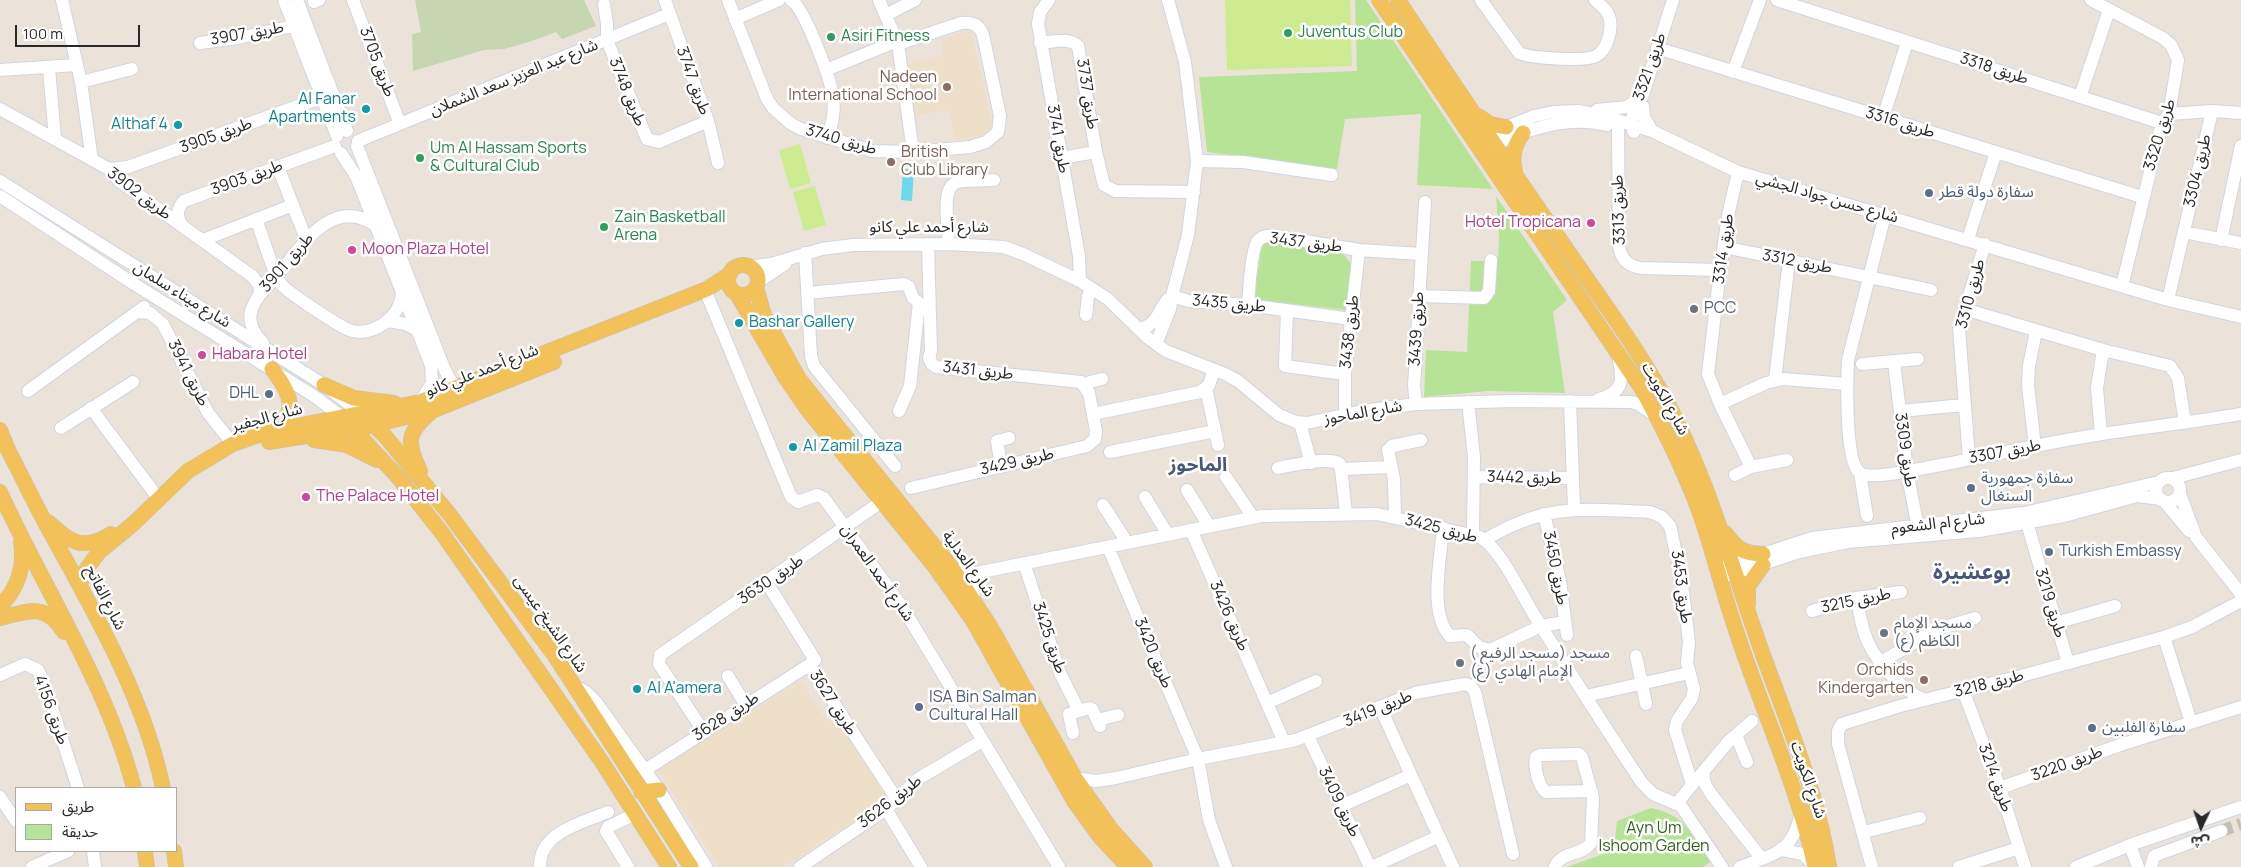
<!DOCTYPE html>
<html>
<head>
<meta charset="utf-8">
<style>
	body { margin:0 }
	#map { position:relative; width:2241px; height:867px; overflow:hidden; background:#ebe3da; font-family:Manrope,"Noto Sans Arabic",sans-serif }
	canvas { display:block }
	.legend { position:absolute; left:15px; top:787px; width:162px; height:65px; box-sizing:border-box; background:#fff; border:1px solid #a9a9a9; margin:0; padding:6px 9px; list-style:none; font-size:15px; color:#292929 }
	.legend li { display:flex; align-items:center; gap:10px; height:25px }
	.legend b { width:25px; border:1px solid #a9a9a9 }
	.north { position:absolute; left:2176px; top:802px; width:50px; height:50px; -webkit-text-stroke:4px #fff; paint-order:stroke; rotate:183deg; font-size:14px; font-weight:700; line-height:20px; text-align:center; color:#292929 }
	.north::after { content:''; display:block; margin:auto; width:18px; height:22px; background:#292929; clip-path:polygon(50% 0,100% 100%,50% 72%,0 100%) }
	.scale { position:absolute; left:15px; top:25px; width:125px; height:22px; box-sizing:border-box; border:2px solid #292929; border-top:0; padding-left:6px; font-size:15px; line-height:18px; white-space:nowrap; color:#292929; -webkit-text-stroke:4px #fff; paint-order:stroke }
</style>
</head>
<body>
<div id="map">
<canvas width="2241" height="867"></canvas>
<ul class="legend">
<li><b style="height:6px;background:#f2c159"></b>طريق</li>
<li><b style="height:14px;background:#b7e396"></b>حديقة</li>
</ul>
<div class="north">ش</div>
<div class="scale">100 m</div>
</div>
<script>
const context = document.querySelector('canvas').getContext('2d');
context.lineJoin = 'round';
function fillPath(path, color) { context.fillStyle = color; context.fill(path, 'evenodd'); }
function trace(path, color, width, dash) { context.strokeStyle = color; context.lineWidth = width; context.lineCap = dash ? 'butt' : 'round'; context.setLineDash(dash || []); context.stroke(path); }
function write(font, color, halo, rows, align = 'center') {
  context.font = font + ' Manrope,"Noto Sans Arabic",sans-serif'; context.lineWidth = 5; context.setLineDash([]); context.textBaseline = 'middle'; context.strokeStyle = halo; context.fillStyle = color; for (const [text, x, y, turn = 0] of rows) {
    context.save(); context.translate(x, y); context.rotate((+turn || 0) * Math.PI / 180); context.textAlign = isNaN(turn) ? turn : align; if (halo) context.strokeText(text, 0, 0); context.fillText(text, 0, 0); context.restore();
  }
}
fillPath(new Path2D(`
	M967 31 972 33 993 127 987 134 955 141 949 110 913 116 906 64 943 56 942 39Z
	M801 681 826 721 837 715 889 792 887 800 784 867H719L657 768Z`), '#eedfc9');
fillPath(new Path2D(`
	M1355 0H1366L1493 189 1417 185 1421 114 1345 119 1337 169 1207 152 1199 77 1357 71Z
	M1496 196 1567 300 1553 312 1565 393 1488 391 1424 397 1426 350 1467 352 1471 261H1498L1499 235Z
	M1266 242 1343 253 1351 264 1348 308 1345 310 1258 300 1254 297 1262 244Z
	M1651 808C1686 815 1692 834 1710 862L1703 867H1567L1614 850 1617 821Z`), '#b7e396');
fillPath(new Path2D(`
	M415 0H584L596 26 562 39 556 32 529 42 504 49 484 50 413 71 412 34 421 32Z`), '#c6d6b1');
fillPath(new Path2D(`
	M1225 0H1350L1352 66 1227 70Z
	M800 144 811 183 790 189 779 150Z
	M815 186 826 225 804 231 793 192Z`), '#cdeb91');
fillPath(new Path2D(`
	M903 169H914L912 201 901 200Z`), '#6bd8f0');
trace(new Path2D(`
	M2221 831 2241 824`), '#c4beb7', 12, [12, 6]);
const minor = new Path2D(`
	M62 0 81 82 92 160
	M284 0 337 136
	M297 0 347 131
	M353 0 400 124
	M665 0 708 121 718 163
	M728 0 767 99 773 108 790 123 801 129 872 151 913 152 970 147 986 142 998 132 1000 116 983 35C979 24 972 22 961 23L898 44
	M791 0C804 7 829 75 832 92 836 108 833 123 827 138
	M879 0 898 44 913 152
	M1049 0 1040 12 1038 24 1079 256 1080 281
	M1481 0 1519 53C1529 58 1585 62 1596 56 1608 50 1614 26 1608 14 1605 8 1599 4 1595 0
	M1777 0 2162 123
	M2091 0 2163 38 2171 45 2178 60 2169 114 2162 123 2122 286
	M314 2 319 0
	M604 4 607 24V40L647 139 659 142 708 121
	M886 15 915 0
	M735 19 779 0
	M200 43 238 38 293 26
	M1040 43C1052 42 1069 37 1078 46L1096 152 1104 185 1115 191 1194 192
	M1657 48 2142 197
	M49 68 55 139
	M0 70 77 65
	M826 70 897 41
	M1733 72 1760 0
	M81 82 132 69
	M2080 97 2109 10
	M1643 106 1644 117 1652 131
	M0 109 109 169 118 180 252 276 260 286 259 296
	M1597 110 1627 107 1641 97
	M2169 114 2212 111 2241 113
	M1883 118 1907 42
	M1618 120 1619 247C1622 260 1627 265 1640 268L1720 270
	M1497 131 1534 116 1553 112 1578 111 1604 116 1652 131 1738 172 2168 300 2241 317
	M1634 132C1628 122 1636 104 1643 95L1673 0
	M358 141 669 14
	M357 146 444 368 450 380 459 388
	M1487 149C1522 130 1567 115 1607 125
	M341 153 356 176 431 365 432 383 420 402
	M1061 158 1096 152
	M1197 161 1243 162 1332 175
	M278 167 306 239
	M109 169 128 167 323 97
	M1738 172 1729 211 1720 270 1708 374 1720 404 1751 467
	M0 181 324 385 362 414
	M0 196 134 284 314 396 342 417
	M1885 215 1848 360C1847 381 1845 460 1859 472 1869 482 1926 467 1941 465 1994 455 2048 442 2102 434 2148 427 2195 422 2241 414
	M256 219C262 234 273 273 281 284 287 292 343 329 352 331 375 336 400 316 402 294
	M182 225C176 217 177 208 184 201L335 146
	M2184 232 2241 243
	M1968 239 1996 152
	M203 240 293 205
	M2221 240 2241 146
	M949 244C948 230 944 202 949 190 951 184 956 182 962 181L994 180
	M1724 247 1931 290
	M805 253 811 356 814 366 895 466
	M749 267 771 264 822 249 853 245 949 244 1004 247 1023 254 1080 281 1108 299 1148 338 1166 351 1225 374 1238 381 1279 415 1296 422 1307 423 1362 411 1416 404 1510 401 1631 402 1638 404 1656 416
	M758 282 785 264
	M807 293 904 284 909 287 913 298 919 303 910 386 899 411
	M1172 296 1189 301 1248 305 1351 319
	M1418 296 1484 298 1489 291 1491 260
	M708 297 791 497 798 502 817 495 824 498 903 608 1059 867
	M2168 300 2212 111
	M1248 305C1249 291 1251 252 1257 242 1261 236 1268 235 1275 236L1359 250 1421 254
	M1964 309 2103 350 2170 366 2178 378 2185 423
	M1287 310 1285 366 1345 374
	M138 312 150 313 163 324 208 413 233 444
	M1086 315 1088 296 1091 288
	M388 321 406 324 417 330
	M1139 329C1157 326 1158 311 1168 299
	M263 343C255 335 248 323 251 312 254 297 269 286 278 275 301 247 332 195 375 225
	M1156 344 1170 309 1172 296 1188 235 1197 161 1185 62 1168 0
	M1894 362 1907 471 1919 533
	M1862 364 1918 359
	M1775 380 1789 260
	M1086 387 1090 382 1102 379
	M1206 388 1218 445
	M28 391 144 307
	M1599 399C1625 392 1623 379 1618 356
	M1570 401 1574 509
	M1468 402 1474 457 1473 535
	M1416 404 1414 386 1425 202
	M1720 404 1766 383 1783 379 1847 384
	M91 408 158 498
	M1900 411 1964 405
	M1093 414 1200 392 1209 385 1214 370
	M1345 415V374L1359 250
	M1300 423 1311 463
	M61 428 133 382
	M2101 434 2097 388 2103 350
	M2035 447 2028 385 2029 366 2036 331
	M1110 452 1215 431
	M1969 459 1959 328 1985 244
	M1001 466 997 441 1009 438
	M1278 468C1293 465 1325 457 1339 463L1341 469 1346 513
	M1341 469 1391 467
	M1860 473 1867 516
	M1735 475 1751 467 1787 460
	M1226 477 1253 517
	M1475 477 1573 478
	M2173 478 2241 460
	M2156 490a12 12 0 1 1 24 0a12 12 0 1 1-24 0Z
	M911 488 1087 446 1095 439 1096 431 1089 393 1081 382 936 367 932 364 929 358 931 351 928 244
	M1187 490 1209 526
	M2180 494 2196 537 2241 594
	M1145 497 1168 535
	M2164 501 2189 531
	M1103 505 1123 536 1125 543
	M1544 514 1560 581 1567 635
	M2025 516 2068 663
	M1395 517 1394 479 1388 450 1392 446 1421 440
	M1443 528C1441 558 1428 613 1450 636L1467 635 1479 647 1490 650 1541 626 1565 622
	M1191 530 1284 742
	M1485 540C1545 503 1583 509 1650 512L1662 517 1670 526 1681 576 1689 642 1687 663 1694 689 1692 698 1677 721 1675 730 1692 784
	M1108 547 1198 759 1209 820 1226 867
	M1024 563 1060 673 1079 711
	M1724 567 1812 538 2024 513 2159 482
	M952 568 966 573H976L1262 516 1377 514 1480 537C1501 549 1522 596 1536 618 1571 674 1606 729 1642 783L1653 794 1681 806 1722 867
	M1720 578 1799 552 1848 542 1979 531 2064 516 2137 496 2161 499
	M767 583 815 660 809 665 896 798
	M1856 598C1859 610 1861 621 1864 632 1873 660 1899 688 1924 700
	M973 599 975 582 981 572
	M1812 611 1856 598 1901 592
	M2056 623 2115 606
	M2164 637 2191 722
	M1636 656 1646 704
	M1881 662 1938 629 1975 618
	M0 675 25 664 38 670 44 683 78 788
	M728 676 745 704
	M575 686 586 692 596 702 659 790 706 867
	M1963 690 2000 788 2025 867
	M1586 696 1689 673
	M1267 703 1316 681
	M1380 707 1453 867
	M1097 720 1118 715
	M704 732 659 664 660 655 881 502
	M1073 733 1069 714 1089 708 1092 709 1100 726
	M1736 735 1747 762
	M1308 736 1370 867
	M645 770 809 665
	M1703 772 1705 784 1711 794 1762 859
	M1075 778 1096 781 1116 778 1198 759 1296 740 1415 693 1465 684 1471 686 1475 692 1513 854
	M2000 788 2120 745 2241 707
	M0 797 16 821
	M1677 803 1728 742 1752 721
	M1341 806 1411 775
	M886 809 921 867
	M1864 832 1920 818
	M2130 845 2138 867
	M1782 850 1803 854 1815 867
	M93 851 95 867
	M32 867 68 851
	M540 867C539 832 582 823 608 812
	M628 867 606 831 608 827 635 814
	M800 867 886 809 918 779 982 741
	M1372 867 1439 836
	M1555 867C1561 851 1582 856 1591 843L1593 798 1582 757 1579 754 1540 755 1536 757C1534 767 1538 786 1546 792L1592 791
	M1740 867C1775 854 1794 852 1801 811
	M1872 867 1838 744V731L1842 724 1900 706 2021 676 2164 637 2192 627 2241 601
	M1959 867 2019 848
	M2076 867 2130 845 2241 807
	M2151 867 2154 856 2221 831`);
const major = new Path2D(`
	M1379 0 1642 389C1658 419 1674 449 1687 481 1707 525 1717 573 1732 618 1758 702 1797 781 1815 867
	M1398 0C1452 82 1507 163 1563 244 1597 294 1634 343 1663 395 1708 476 1731 566 1762 652 1787 722 1818 793 1829 867
	M1478 116 1490 124 1506 127
	M1515 171C1511 157 1514 145 1523 133
	M728 280a15 15 0 1 1 30 0a15 15 0 1 1-30 0Z
	M756 287 764 315 799 379 952 568 990 626 1075 778 1111 829 1145 867
	M737 294 785 377 807 409 935 567 972 619 1074 801 1100 837 1128 867
	M272 369C288 390 302 412 272 430
	M324 385 354 398 394 403
	M362 414 385 436 450 515 555 656 691 867
	M342 417 398 477 442 533 602 762 669 867
	M0 430 8 450C23 478 36 507 52 535 96 615 144 698 163 788
	M314 440 347 445 377 460
	M269 442 374 425 434 410 554 362
	M420 471C407 443 406 433 430 413
	M0 492C45 591 106 682 134 788
	M48 522C71 542 82 552 111 534
	M1725 533C1738 549 1741 553 1763 554
	M80 585 85 571 99 552 133 524 188 471 233 444 270 431 420 402 707 289 730 274
	M1748 604V586L1763 565
	M0 606C18 589 25 566 21 542
	M0 618C29 611 45 602 64 632
	M641 792 659 790
	M145 851 147 867
	M174 851 176 867`);
trace(minor, '#d0d5e2', 14);
trace(major, '#c3c3c3', 16);
trace(minor, '#fff', 12);
trace(major, '#f2c159', 15);
for (const [x, y, r, color] of [
	[1288,33,5,"#2e9e5b"],
	[831,37,5,"#2e9e5b"],
	[947,87,5,"#8d6e63"],
	[366,109,5,"#0f9aa8"],
	[178,125,5,"#0f9aa8"],
	[420,158,5,"#2e9e5b"],
	[891,162,5,"#8d6e63"],
	[1929,193,5,"#5c6f8a"],
	[1591,223,5,"#d1479c"],
	[604,227,5,"#2e9e5b"],
	[352,250,5,"#d1479c"],
	[1694,309,5,"#6b7280"],
	[739,323,5,"#0f9aa8"],
	[202,355,5,"#d1479c"],
	[269,394,5,"#5c6f8a"],
	[793,447,5,"#0f9aa8"],
	[1971,488,5,"#5c6f8a"],
	[306,497,5,"#d1479c"],
	[2049,552,5,"#5c6f8a"],
	[1884,633,5,"#6b7280"],
	[1460,663,5,"#6b7280"],
	[1924,680,5,"#8d6e63"],
	[637,689,5,"#0f9aa8"],
	[919,707,5,"#5c6f8a"],
	[2092,728,5,"#5c6f8a"]
]) { const dot = new Path2D(); dot.arc(x, y, r, 0, 2 * Math.PI); context.fillStyle = color; context.fill(dot); trace(dot, '#fff', 2); }
write('16px', '#27864d', '#fff', [
	["Juventus Club",1298,33],
	["Asiri Fitness",841,37],
	["Um Al Hassam Sports",430,149],
	["& Cultural Club",430,167],
	["Zain Basketball",614,218],
	["Arena",614,236]
], 'left');
write('16px', '#292929', '#fff', [
	["طريق 3907",247,34,-10],
	["طريق 3705",377,62,69],
	["طريق 3321",1650,67,-71],
	["طريق 3318",1994,69,18],
	["شارع عبد العزيز سعد الشملان",514,78,-22],
	["طريق 3747",693,81,70],
	["طريق 3748",627,92,68],
	["طريق 3737",1087,94,81],
	["طريق 3316",1900,123,17],
	["طريق 3320",2160,135,-73],
	["طريق 3905",216,136,-20],
	["طريق 3741",1058,139,80],
	["طريق 3740",841,140,16],
	["طريق 3304",2198,171,-77],
	["طريق 3903",247,178,-20],
	["طريق 3902",139,194,37],
	["شارع حسن جواد الجشي",1827,198,16],
	["طريق 3313",1619,210,-92],
	["شارع أحمد علي كانو",929,228],
	["طريق 3437",1306,243,7],
	["طريق 3314",1724,249,-82],
	["طريق 3312",1797,262,11],
	["طريق 3901",287,263,-49],
	["طريق 3310",1971,294,-75],
	["شارع ميناء سلمان",182,295,32],
	["طريق 3435",1229,304,5],
	["طريق 3439",1417,329,-87],
	["طريق 3438",1350,332,-84],
	["شارع أحمد علي كانو",482,371,-21],
	["طريق 3431",978,371,6],
	["طريق 3941",188,373,63],
	["شارع الكويت",1665,399,61],
	["شارع الماحوز",1363,413,-10],
	["شارع الجفير",267,418,-15],
	["طريق 3309",1905,450,82],
	["طريق 3307",2005,452,-11],
	["طريق 3429",1017,462,-13],
	["طريق 3442",1524,478,1],
	["شارع ام الشعوم",1938,524,-6],
	["طريق 3425",1441,529,14],
	["شارع العدلية",968,564,54],
	["طريق 3450",1555,568,79],
	["شارع أحمد العمران",877,573,55],
	["طريق 3630",771,580,-34],
	["طريق 3453",1681,587,82],
	["شارع الفاتح",105,598,63],
	["طريق 3215",1856,601,-12],
	["طريق 3219",2050,603,73],
	["طريق 3426",1229,616,66],
	["شارع الشيخ عيسى",550,624,55],
	["طريق 3425",1049,638,71],
	["طريق 3420",1153,653,67],
	["طريق 3218",1989,684,-14],
	["طريق 3627",833,703,57],
	["طريق 3419",1378,709,-22],
	["طريق 4156",51,710,70],
	["طريق 3628",726,717,-33],
	["طريق 3220",2067,764,-20],
	["طريق 3214",1995,778,70],
	["شارع الكويت",1808,780,71],
	["طريق 3626",890,802,-38],
	["طريق 3409",1339,802,64]
]);
write('16px', '#785e54', '#fff', [
	["Nadeen",937,78],
	["International School",937,96],
	["British",901,153,"left"],
	["Club Library",901,171,"left"],
	["Orchids",1914,671],
	["Kindergarten",1914,689]
], 'right');
write('16px', '#0d838f', '#fff', [
	["Al Fanar",356,100,"right"],
	["Apartments",356,118,"right"],
	["Althaf 4",168,125,"right"],
	["Bashar Gallery",749,323],
	["Al Zamil Plaza",803,447],
	["Al A'amera",647,689]
], 'left');
write('16px', '#4e5e75', '#fff', [
	["سفارة دولة قطر",1939,193],
	["DHL",259,394,"right"],
	["سفارة جمهورية",1981,479],
	["السنغال",1981,497],
	["Turkish Embassy",2059,552],
	["ISA Bin Salman",929,698],
	["Cultural Hall",929,716],
	["سفارة الفلبين",2102,728]
], 'left');
write('16px', '#b23c85', '#fff', [
	["Hotel Tropicana",1581,223,"right"],
	["Moon Plaza Hotel",362,250],
	["Habara Hotel",212,355],
	["The Palace Hotel",316,497]
], 'left');
write('16px', '#5b616d', '#fff', [
	["PCC",1704,309],
	["مسجد الإمام",1894,624],
	["الكاظم (ع)",1894,642],
	["( مسجد الرفيع) مسجد",1470,654],
	["الإمام الهادي (ع)",1470,672]
], 'left');
write('16px', '#306619', '#fff', [
	["Ayn Um",1654,829],
	["Ishoom Garden",1654,847]
]);
write('bold 19px', '#49567a', '#fff', [
	["الماحوز",1198,466]
]);
write('bold 21px', '#49567a', '#fff', [
	["بوعشيرة",1972,573]
]);
</script>
</body>
</html>
